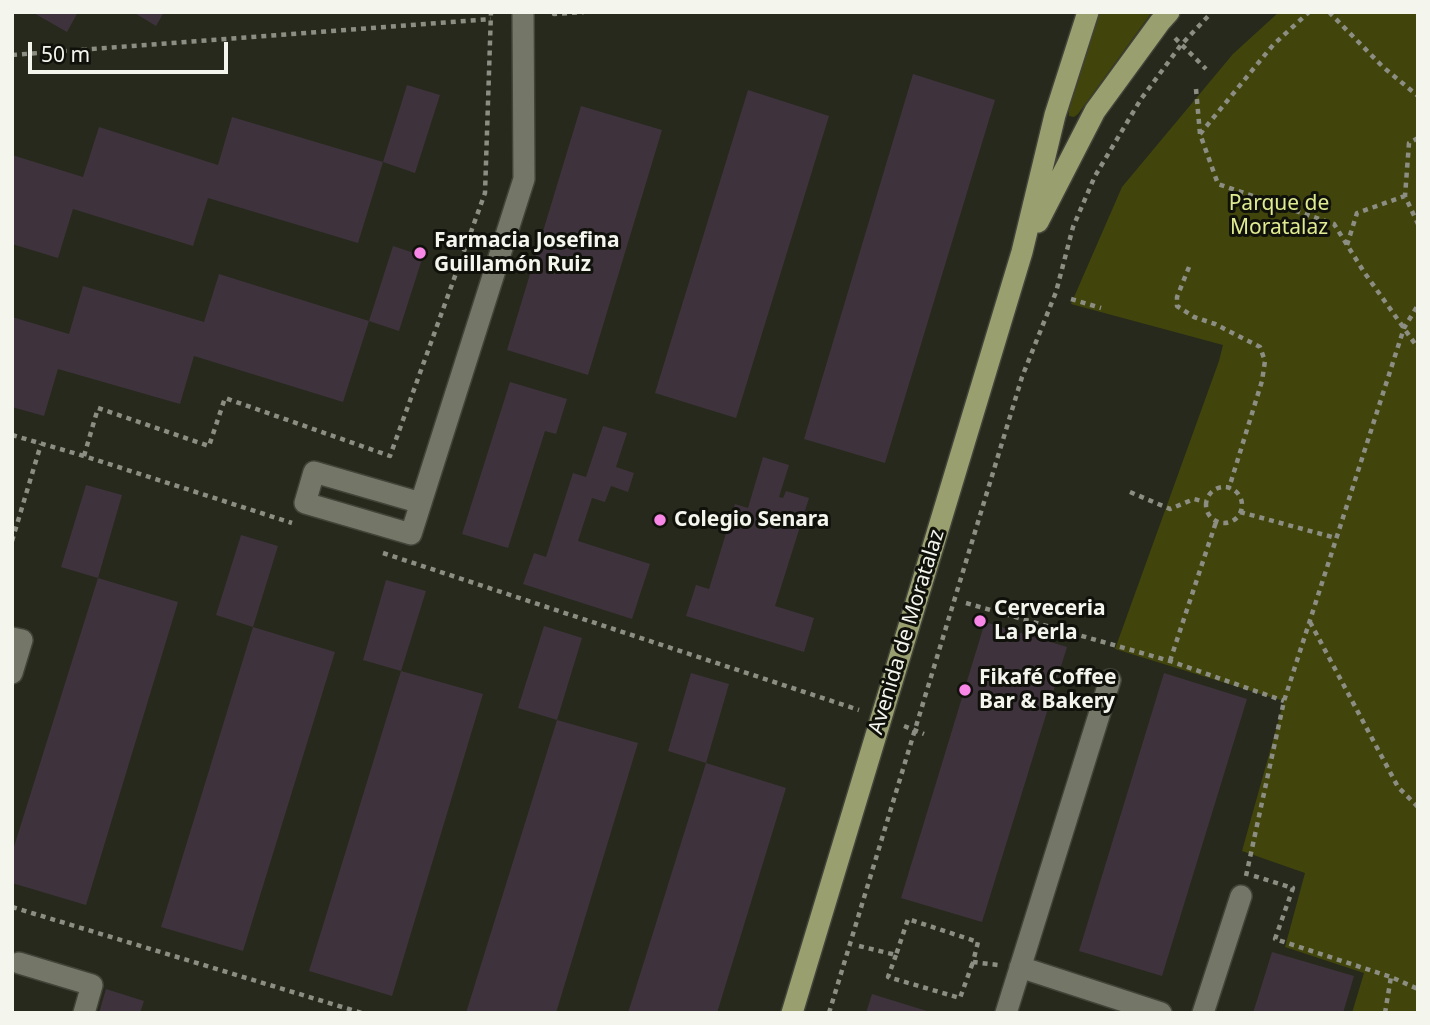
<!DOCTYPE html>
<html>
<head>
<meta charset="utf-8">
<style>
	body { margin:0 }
	#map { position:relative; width:1430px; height:1025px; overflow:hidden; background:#27291c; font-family:"Noto Sans",sans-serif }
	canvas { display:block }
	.frame { position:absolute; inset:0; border:14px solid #f4f5ed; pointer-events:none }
	.scale { position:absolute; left:28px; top:42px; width:200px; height:32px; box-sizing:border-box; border:4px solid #f4f5ed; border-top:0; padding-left:9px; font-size:21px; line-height:24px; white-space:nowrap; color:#f4f5ed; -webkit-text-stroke:5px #10110b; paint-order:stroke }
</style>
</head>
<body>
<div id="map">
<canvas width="1430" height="1025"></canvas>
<div class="frame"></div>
<div class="scale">50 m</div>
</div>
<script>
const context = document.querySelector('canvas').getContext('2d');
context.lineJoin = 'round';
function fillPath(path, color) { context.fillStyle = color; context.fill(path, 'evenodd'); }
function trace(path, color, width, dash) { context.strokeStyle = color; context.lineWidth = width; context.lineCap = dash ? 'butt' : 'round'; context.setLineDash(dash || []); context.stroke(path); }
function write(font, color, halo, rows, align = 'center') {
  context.font = font + ' "Noto Sans",sans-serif'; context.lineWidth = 6; context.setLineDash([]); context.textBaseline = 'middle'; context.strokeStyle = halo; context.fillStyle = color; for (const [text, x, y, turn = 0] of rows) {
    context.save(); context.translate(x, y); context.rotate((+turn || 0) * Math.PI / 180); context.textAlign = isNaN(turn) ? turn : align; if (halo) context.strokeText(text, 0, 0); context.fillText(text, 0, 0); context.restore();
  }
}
fillPath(new Path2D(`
	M1100 12H1152L1078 114 1074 117 1069 116V110Z
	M1279 12H1418V1013H1352L1364 973 1285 947 1305 873 1242 851 1284 701 1115 649 1219 361 1223 345 1071 304 1122 187 1233 54Z`), '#41450c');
fillPath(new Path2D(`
	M32 12H78L67 32Z
	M133 12H164L156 26Z
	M913 74 995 100 885 463 804 439Z
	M407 85 440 95 415 173 383 162Z
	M748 90 829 116 736 418 655 393Z
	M581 106 662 130 588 375 507 350Z
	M232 117 383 162 358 243 208 198 193 246 73 209 58 258 12 244V155L83 177 99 127 218 165Z
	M393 246 423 256 399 331 369 321Z
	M219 274 369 321 343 402 194 356 180 404 58 369 44 416 12 407V317L69 334 83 286 204 322Z
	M510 382 567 399 556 434 545 431 508 548 462 534Z
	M603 426 627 433 616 467 634 473 628 492 611 486 605 502 592 498 578 541 650 564 632 619 523 584 534 553 546 557 573 473 586 477Z
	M763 457 789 465 779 497 783 498 786 491 809 498 775 606 814 618 804 652 686 616 696 585 709 589 735 504 748 508Z
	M86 485 122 495 98 578 61 567Z
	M241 535 278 546 253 627 216 615Z
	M98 578 178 602 86 905 12 883V853Z
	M386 580 426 591 401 671 363 660Z
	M985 622 1067 647 982 922 901 898Z
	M544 626 582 638 557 720 638 743 556 1013H466L557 720 518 708Z
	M253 627 335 652 243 951 161 927Z
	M401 671 483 694 392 996 309 971Z
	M691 673 729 684 706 763 668 751Z
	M1164 673 1247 699 1162 976 1079 951Z
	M706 763 786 788 717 1013H628Z
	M1272 952 1354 976 1343 1013H1253Z
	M106 989 144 1001 140 1013H99Z
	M872 994 930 1012V1013H866Z`), '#3e333c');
const minor = new Path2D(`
	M421 503 314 472 305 503 411 534 524 179 523 12
	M12 638 22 640 12 673
	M19 963 92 985 84 1013
	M1020 967 1161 1013
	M1006 1013 1110 680
	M1203 1013 1241 896`);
const major = new Path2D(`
	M1038 222 1095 111 1160 22 1169 12
	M792 1013 1022 252 1055 115 1088 12`);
trace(minor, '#424339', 24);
trace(major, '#424339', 24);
trace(new Path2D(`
	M554 12V14L584 12
	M1329 12 1383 67 1418 96
	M1175 38 1206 69
	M12 55 491 19
	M1196 89 1200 134 1218 184 1334 224 1364 272 1418 348
	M1200 134 1273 45 1309 12
	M1418 138 1409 143 1405 196 1418 224
	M1347 245 1357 213 1405 196
	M1189 267 1177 297V306L1194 317 1215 324 1260 347 1265 361 1262 381 1229 488
	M1071 299 1101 308
	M12 435 84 456 292 523
	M84 456 98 408 209 446 225 398 390 456 485 193 491 12
	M1206 505a18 18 0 1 1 36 0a18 18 0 1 1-36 0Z
	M1130 492 1170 509 1194 499 1206 502
	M1240 512 1336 538
	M12 541 41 444
	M383 553 859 710
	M966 603 1170 661 1284 701
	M1310 622 1398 787 1418 807
	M1170 661 1216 522
	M904 726 924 734
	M1246 876 1284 701 1404 328 1418 305
	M1254 876 1293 888 1275 939 1391 977 1418 989
	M12 907 362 1013
	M859 946 896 955 908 919 978 942 973 962 998 965
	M896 955 888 977 960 998 973 962
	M829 1013 1022 377 1056 292 1073 227 1095 176 1141 99 1181 45 1212 12
	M1385 1013 1391 977`), '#8d8e83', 4.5, [5, 5]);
trace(minor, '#747768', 21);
trace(major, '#999f6f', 21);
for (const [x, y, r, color] of [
	[420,253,7,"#f987e8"],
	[660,520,7,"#f987e8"],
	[980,621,7,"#f987e8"],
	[965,690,7,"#f987e8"]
]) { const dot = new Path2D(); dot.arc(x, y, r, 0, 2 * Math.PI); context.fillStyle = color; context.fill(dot); trace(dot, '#10110b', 2.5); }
write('21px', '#e1eb8f', '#10110b', [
	["Parque de",1279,204],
	["Moratalaz",1279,228]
]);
write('bold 21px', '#f4f5ed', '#10110b', [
	["Farmacia Josefina",434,241],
	["Guillamón Ruiz",434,265],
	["Colegio Senara",674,520],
	["Cerveceria",994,609],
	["La Perla",994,633],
	["Fikafé Coffee",979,678],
	["Bar & Bakery",979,702]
], 'left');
write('21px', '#f4f5ed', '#10110b', [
	["Avenida de Moratalaz",907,632,-73]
]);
</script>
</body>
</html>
